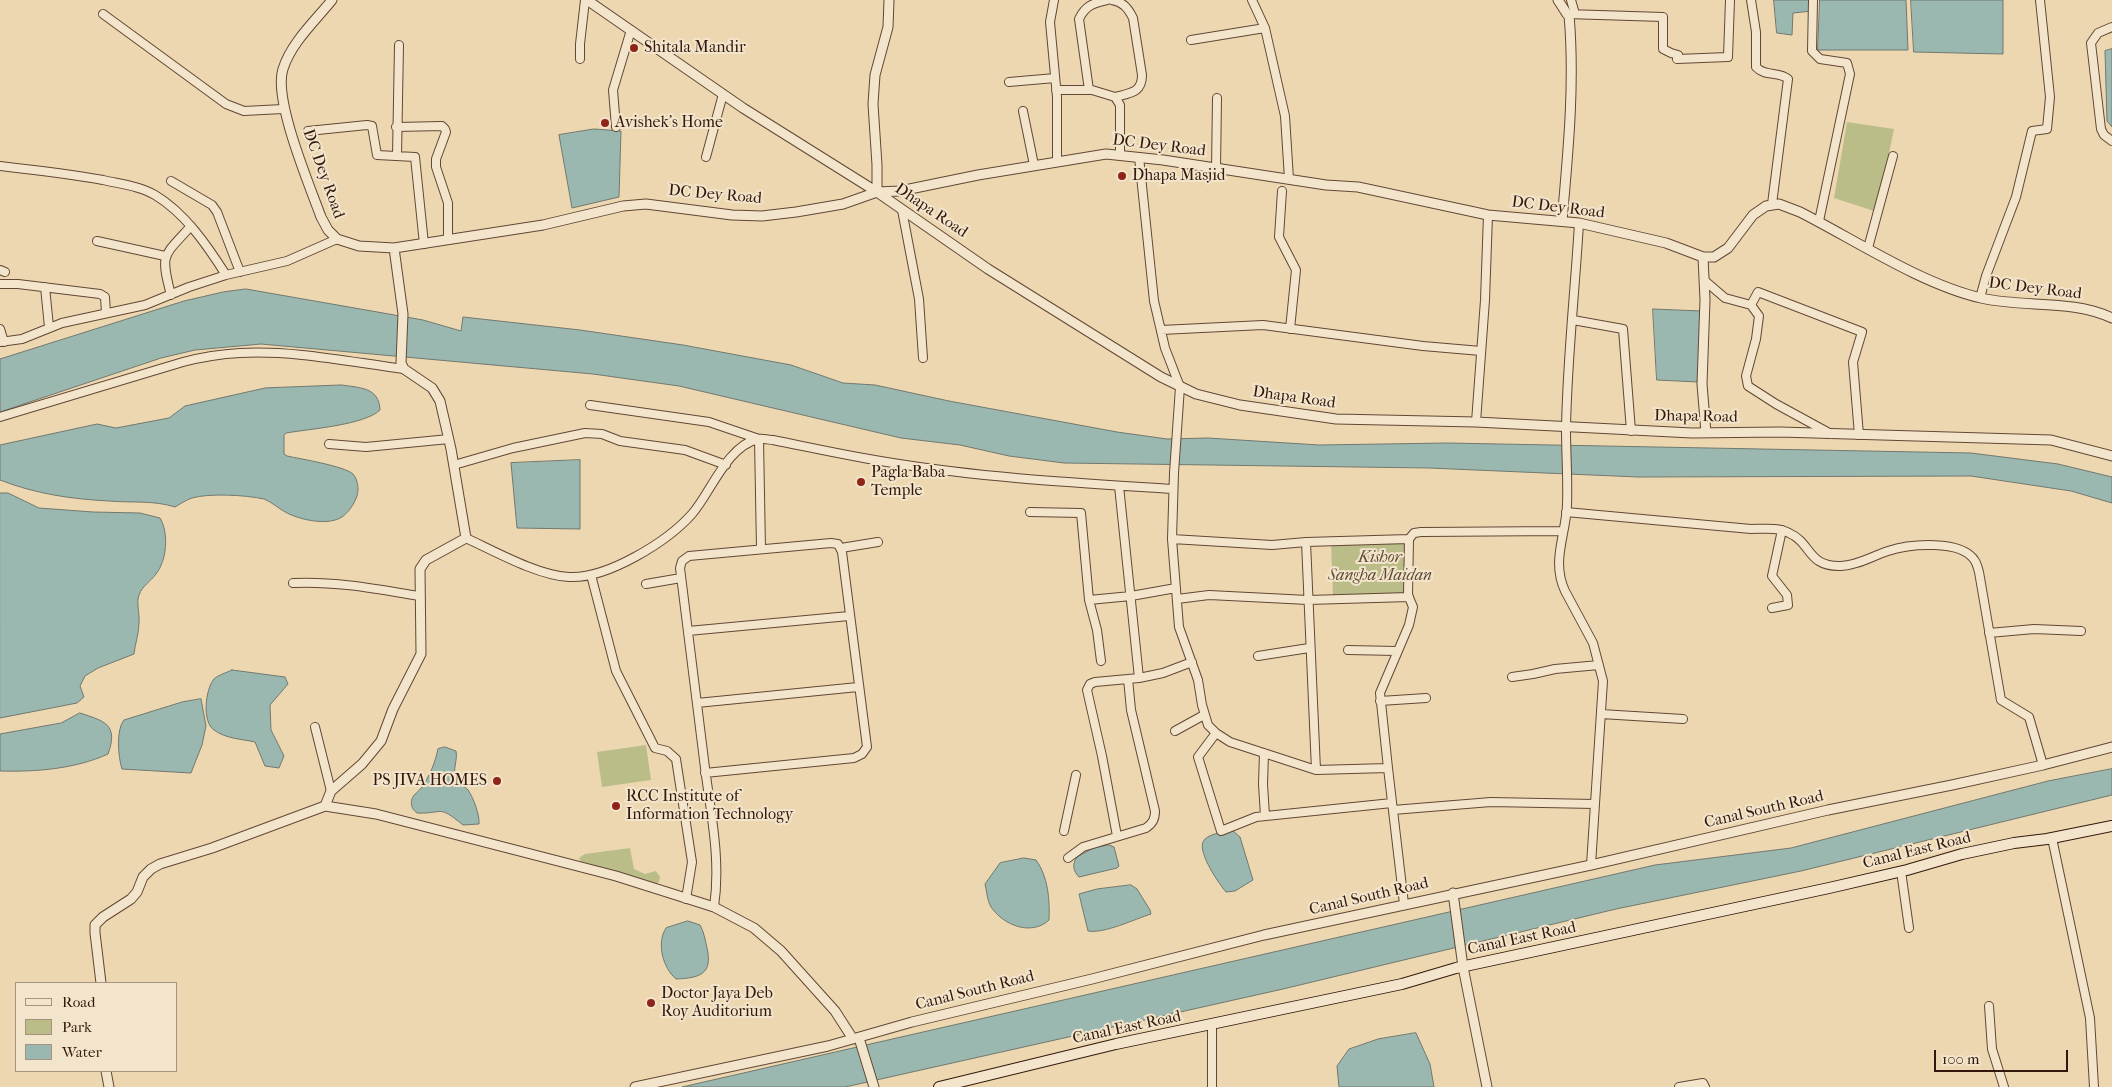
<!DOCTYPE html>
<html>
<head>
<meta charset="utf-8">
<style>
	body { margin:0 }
	#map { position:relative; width:2112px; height:1087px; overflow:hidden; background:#edd7b0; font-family:"IM FELL French Canon",serif }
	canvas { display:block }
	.legend { position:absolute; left:15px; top:982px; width:162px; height:90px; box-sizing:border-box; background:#f3e5cc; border:1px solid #a6937f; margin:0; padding:6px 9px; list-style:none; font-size:15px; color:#33170c }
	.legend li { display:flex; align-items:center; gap:10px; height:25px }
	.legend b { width:25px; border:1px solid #a6937f }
	.scale { position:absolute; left:1934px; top:1050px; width:134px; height:22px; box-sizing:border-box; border:2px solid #33170c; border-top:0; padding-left:6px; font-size:15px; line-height:18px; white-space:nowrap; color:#33170c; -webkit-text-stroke:4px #f3e5cc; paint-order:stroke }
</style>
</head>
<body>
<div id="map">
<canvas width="2112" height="1087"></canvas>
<ul class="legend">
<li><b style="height:6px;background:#f3e5cc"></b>Road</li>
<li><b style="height:14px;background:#bbbd89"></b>Park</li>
<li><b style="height:14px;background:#9ab8b0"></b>Water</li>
</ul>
<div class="scale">100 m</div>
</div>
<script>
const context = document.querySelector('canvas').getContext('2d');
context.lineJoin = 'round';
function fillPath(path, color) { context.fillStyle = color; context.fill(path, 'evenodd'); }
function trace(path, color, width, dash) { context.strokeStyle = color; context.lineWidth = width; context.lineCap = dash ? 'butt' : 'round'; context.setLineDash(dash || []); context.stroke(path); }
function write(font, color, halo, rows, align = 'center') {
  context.font = font + ' "IM FELL French Canon",serif'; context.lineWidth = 4; context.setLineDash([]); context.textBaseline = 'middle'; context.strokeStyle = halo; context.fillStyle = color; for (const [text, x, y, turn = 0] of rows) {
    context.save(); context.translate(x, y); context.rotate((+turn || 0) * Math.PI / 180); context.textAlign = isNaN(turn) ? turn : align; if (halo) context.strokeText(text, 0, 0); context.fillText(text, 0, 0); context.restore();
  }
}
fillPath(new Path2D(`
	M1847 122 1894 129 1877 212 1834 198Z
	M1408 539 1406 595 1373 594 1333 596 1331 543Z
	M646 745 651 780 602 787 597 752Z
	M630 848 634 869 645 874 656 871 660 877 659 882 654 885 585 865 579 859 580 857 585 854Z`), '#bbbd89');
const water = new Path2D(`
	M1774 0H1812V11L1793 13 1792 35 1777 33Z
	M1820 0H1906L1908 50H1818Z
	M1911 0H2003V54L1914 52Z
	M2112 49V127L2107 121 2105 51Z
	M594 129 621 131 619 197 572 208 559 135Z
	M246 289 423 320 461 331 463 317 580 330 683 345 791 365 843 383 875 385 949 401 1117 432 1167 439 1208 438 1319 445 1447 443 1971 453 2058 464 2112 477V503L2071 491 1971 476 1638 477 1429 468 1064 463 1009 456 960 445 901 438 679 386 593 374 261 344 195 350 161 358 0 412V359L184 301 223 292Z
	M1653 309 1701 311 1698 382 1657 380Z
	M342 385C360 388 379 387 380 410 365 425 309 429 286 433L284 435V454L287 456C301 459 344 466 353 474 358 480 359 489 357 496 354 504 349 512 342 517 328 526 301 520 287 513 279 509 272 502 264 499 246 495 209 493 192 498 186 500 180 504 175 507 153 500 131 503 109 501 71 499 36 494 0 480V445L97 424 116 428 169 418 185 406 265 388Z
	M580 460V529L517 528 511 463Z
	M0 493H8L39 508 93 512 140 513 160 518C169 533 167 560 156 574 151 581 142 586 139 595 136 603 140 614 139 623 139 633 135 644 134 654L98 668 85 676 80 686 84 697 77 703 0 718Z
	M232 670 285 677 288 684 270 705 271 730 284 756 279 768 265 766 255 742C242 739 226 739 214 730 202 722 205 690 214 679 218 675 226 673 232 670Z
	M201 699 206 726 202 745 191 773 122 769C118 757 116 729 124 720L182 702Z
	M80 713C104 721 119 724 108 754 75 769 36 772 0 771V734L61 723Z
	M445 747 456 751C458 760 452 770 456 779 459 783 464 786 468 790 473 797 480 815 479 824L463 825C437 804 445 814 417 813 413 810 410 806 412 799 413 795 419 791 422 787 430 775 435 763 438 749Z
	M2112 769V795L1801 871 1616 909 1283 989 845 1087H682L1655 865 1791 848 2048 781Z
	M1232 830 1240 837 1253 880 1235 891 1226 892C1219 884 1198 853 1203 842 1206 834 1224 832 1232 830Z
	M1109 845 1114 847 1119 866 1117 868 1079 877C1073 871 1072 864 1077 857L1093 848Z
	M1024 858 1036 860C1048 876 1050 900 1049 920 1032 936 1004 926 991 907 987 900 987 892 985 884L1000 863Z
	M1131 885 1137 889 1150 910 1151 914C1135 919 1104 934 1088 931L1079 894 1097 889Z
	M688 921 700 925C704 932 705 939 707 948 713 974 700 978 676 979 663 968 656 943 666 928Z
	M1416 1033 1430 1064 1434 1087H1339L1337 1066 1349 1049 1378 1039Z`);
fillPath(water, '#9ab8b0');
trace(water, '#71786e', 1);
const minor = new Path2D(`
	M1054 0 1050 22 1057 97V161
	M1112 0C1123 2 1128 8 1133 18L1142 75C1142 93 1130 93 1115 97
	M1252 0 1265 28 1285 116 1289 179
	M1571 0 1575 14
	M1751 0 1756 32V67C1765 77 1779 71 1788 79L1772 204
	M1813 0 1812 51 1820 59 1847 63 1850 74 1819 221
	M103 14 226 104 244 111 283 109
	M1567 14 1663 17V49L1671 53 1678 55 1677 59 1728 57 1730 0
	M2112 27 2098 33 2091 43 2101 129 2104 135 2112 141
	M1191 40 1265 28
	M580 59V44L585 0
	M1009 82 1055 78
	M1056 90H1092L1115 97 1120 105V155
	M1089 90 1079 19C1085 6 1093 3 1107 0
	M1023 111 1034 165
	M396 127 442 126 445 129 446 132 436 159V167L448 203V240
	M616 127 613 90 631 30
	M308 131 367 125 372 126 377 155 415 157 424 244
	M397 156 399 45
	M706 157 723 94
	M1139 157 1154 301 1165 348 1180 387 1174 473 1172 539 1179 627 1198 680 1202 705 1208 725 1216 733 1230 742 1316 770 1388 768 1404 904
	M0 166C35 170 69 174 103 180 120 184 140 186 155 195 185 213 207 245 226 275
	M1216 169 1217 98
	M171 181 212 205 217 212 240 272
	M1282 191 1279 237 1296 270 1290 329
	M902 210 919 299 923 358
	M1579 223C1575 292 1567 361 1566 429 1566 454 1568 480 1567 505 1566 535 1551 561 1565 591L1593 643 1603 681 1591 865
	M97 241 165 256
	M1868 248 1893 156
	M0 270 5 272
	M1704 280 1725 298 1751 305 1759 316 1756 339 1746 376 1748 386 1776 404 1831 434
	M0 284H18L100 294 105 297 106 313
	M45 287 49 327
	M171 295C160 253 163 257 191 226
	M1980 298 1986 276 2016 197 2032 131 2047 129 2050 97 2040 0
	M1751 305 1758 292 1862 332 1853 362 1859 435
	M1573 320 1623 329 1631 431
	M0 329 4 342
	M1161 330 1263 325 1423 346 1481 351
	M0 342 22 339 62 323 145 305 189 287 226 275 287 261 337 239
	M590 405 709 422 759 439 761 549
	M0 417 183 362C202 357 221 354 240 353 294 350 350 362 404 369
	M1476 422 1485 300 1488 215
	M329 444 366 447 449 439
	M454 465 513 448 585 433 602 434 620 441 685 450 726 465
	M1030 512 1081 513 1089 600 1097 630 1101 661
	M1566 512 1751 529C1763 529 1778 527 1789 533 1812 543 1807 567 1841 566 1859 565 1872 556 1888 551 1909 544 1962 539 1975 561 1977 564 1978 569 1979 572L2001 700 2029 717 2043 765
	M466 538C494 551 539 576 569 577 607 579 667 542 692 514 711 492 727 446 758 439 763 438 769 440 773 440 813 448 853 457 893 463 985 478 1080 483 1173 489
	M1172 539 1272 545 1306 542 1409 539
	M1306 542 1316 770
	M841 548 878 542
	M591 575 616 671 655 748 667 751 676 759 692 862 686 899
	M293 583C336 581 377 589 419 596
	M646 584 681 578
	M1177 599 1209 595 1308 600 1409 597
	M1089 600 1131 596 1176 588
	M1772 608 1788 605 1787 595 1772 576 1782 530
	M688 631 849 616
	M1989 633 2034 629 2081 631
	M1348 650 1397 651
	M1258 656 1309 648
	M1512 677 1533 674 1555 669 1599 665
	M1139 678 1163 673 1192 662
	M1380 701 1426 698
	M697 703 858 687
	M1601 714 1683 719
	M315 727 331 791
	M1175 731 1204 715
	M1216 733 1198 757 1221 831 1256 817 1392 803
	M1264 753 1263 784 1265 816
	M1388 768 1380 693 1409 625 1413 607 1408 595 1409 539 1414 533 1421 532 1562 531
	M705 773 854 758 862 754 867 747 842 552 838 544 831 543 689 556 682 561 680 568C688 634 696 701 705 768 711 815 721 860 714 907
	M1393 810 1491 802 1595 804
	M1064 831 1076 775
	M1117 836 1102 756 1087 690 1090 684 1095 682 1128 679
	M2052 838 2090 1018 2094 1087
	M1068 858 1083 847 1146 828C1153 823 1155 819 1155 811L1131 710 1128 679 1139 678 1119 486
	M1901 871 1909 928
	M1989 1006 1992 1049 2004 1087
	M1212 1087V1025
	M1679 1087 1703 1083 1705 1087`);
const tertiary = new Path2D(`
	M332 0C315 21 291 43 283 69 273 99 309 184 321 217L328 230 337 239 359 246 394 248 543 225 623 206 646 204 732 215 762 216 796 212 843 204 877 192 900 191 978 175 1106 154 1163 160 1326 185 1358 187 1488 215 1579 223 1666 243 1703 257H1714L1728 248 1753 215 1766 206 1779 204 1800 212C1855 240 1921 284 1981 298 2024 308 2072 299 2112 318
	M587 0 743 108 877 192 988 269 1161 377 1196 394 1240 405 1336 419 1476 422 1692 433 1780 432 2051 440 2112 456
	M1558 0 1567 14 1569 15C1575 83 1568 153 1562 221
	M877 192V165L873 104 875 75 888 27 889 0
	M1703 257 1705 300 1702 384 1706 433
	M325 806 331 791 362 764 381 741 393 709 421 654 420 569 426 560 466 538 451 449 440 401 432 388 404 369 401 363 403 314 394 248
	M1453 893 1463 967 1487 1087
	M101 983 95 933V925L103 917 131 899 137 892 143 877 151 869 160 864 212 848 325 806 376 814 616 876 714 907 754 928 781 951 835 1011 853 1039
	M859 1038 874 1087
	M106 1071 109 1087
	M635 1087 828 1046 912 1022 1092 979 1264 935 1591 865 1828 810 1952 785 2043 765 2112 747`);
const secondary = new Path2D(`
	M939 1087 1116 1044 1402 984 1456 968 1829 888 1907 870 1962 854 2014 843 2047 839 2112 826`);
trace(minor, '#624735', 10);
trace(tertiary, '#624735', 11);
trace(secondary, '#33170c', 12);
trace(minor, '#f3e5cc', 8);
trace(tertiary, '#f3e5cc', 9);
trace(secondary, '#f3e5cc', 10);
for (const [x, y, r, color] of [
	[634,48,5,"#8f2418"],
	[605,123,5,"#8f2418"],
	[1122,176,5,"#8f2418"],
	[861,482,5,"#8f2418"],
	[497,781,5,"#8f2418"],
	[616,806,5,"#8f2418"],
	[651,1003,5,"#8f2418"]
]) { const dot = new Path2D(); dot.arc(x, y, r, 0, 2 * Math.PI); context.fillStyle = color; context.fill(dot); trace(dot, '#f3e5cc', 2); }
write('16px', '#33170c', '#f3e5cc', [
	["Shitala Mandir",644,48],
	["Avishek's Home",615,123],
	["Dhapa Masjid",1132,176],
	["Pagla Baba",871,473],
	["Temple",871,491],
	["PS JIVA HOMES",487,781,"right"],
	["RCC Institute of",626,797],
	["Information Technology",626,815],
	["Doctor Jaya Deb",661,994],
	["Roy Auditorium",661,1012]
], 'left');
write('16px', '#33170c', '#f3e5cc', [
	["DC Dey Road",1159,146,7],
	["DC Dey Road",323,174,70],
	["DC Dey Road",715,195,5],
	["DC Dey Road",1558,208,7],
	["Dhapa Road",931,211,34],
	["DC Dey Road",2035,289,7],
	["Dhapa Road",1294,398,8],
	["Dhapa Road",1696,417,1],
	["Canal South Road",1764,810,-13],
	["Canal East Road",1917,851,-14],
	["Canal South Road",1369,897,-13],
	["Canal East Road",1522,939,-12],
	["Canal South Road",975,991,-14],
	["Canal East Road",1127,1028,-12]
]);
write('italic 16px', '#5c4932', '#f3e5cc', [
	["Kishor",1380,558],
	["Sangha Maidan",1380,576]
]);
</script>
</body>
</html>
